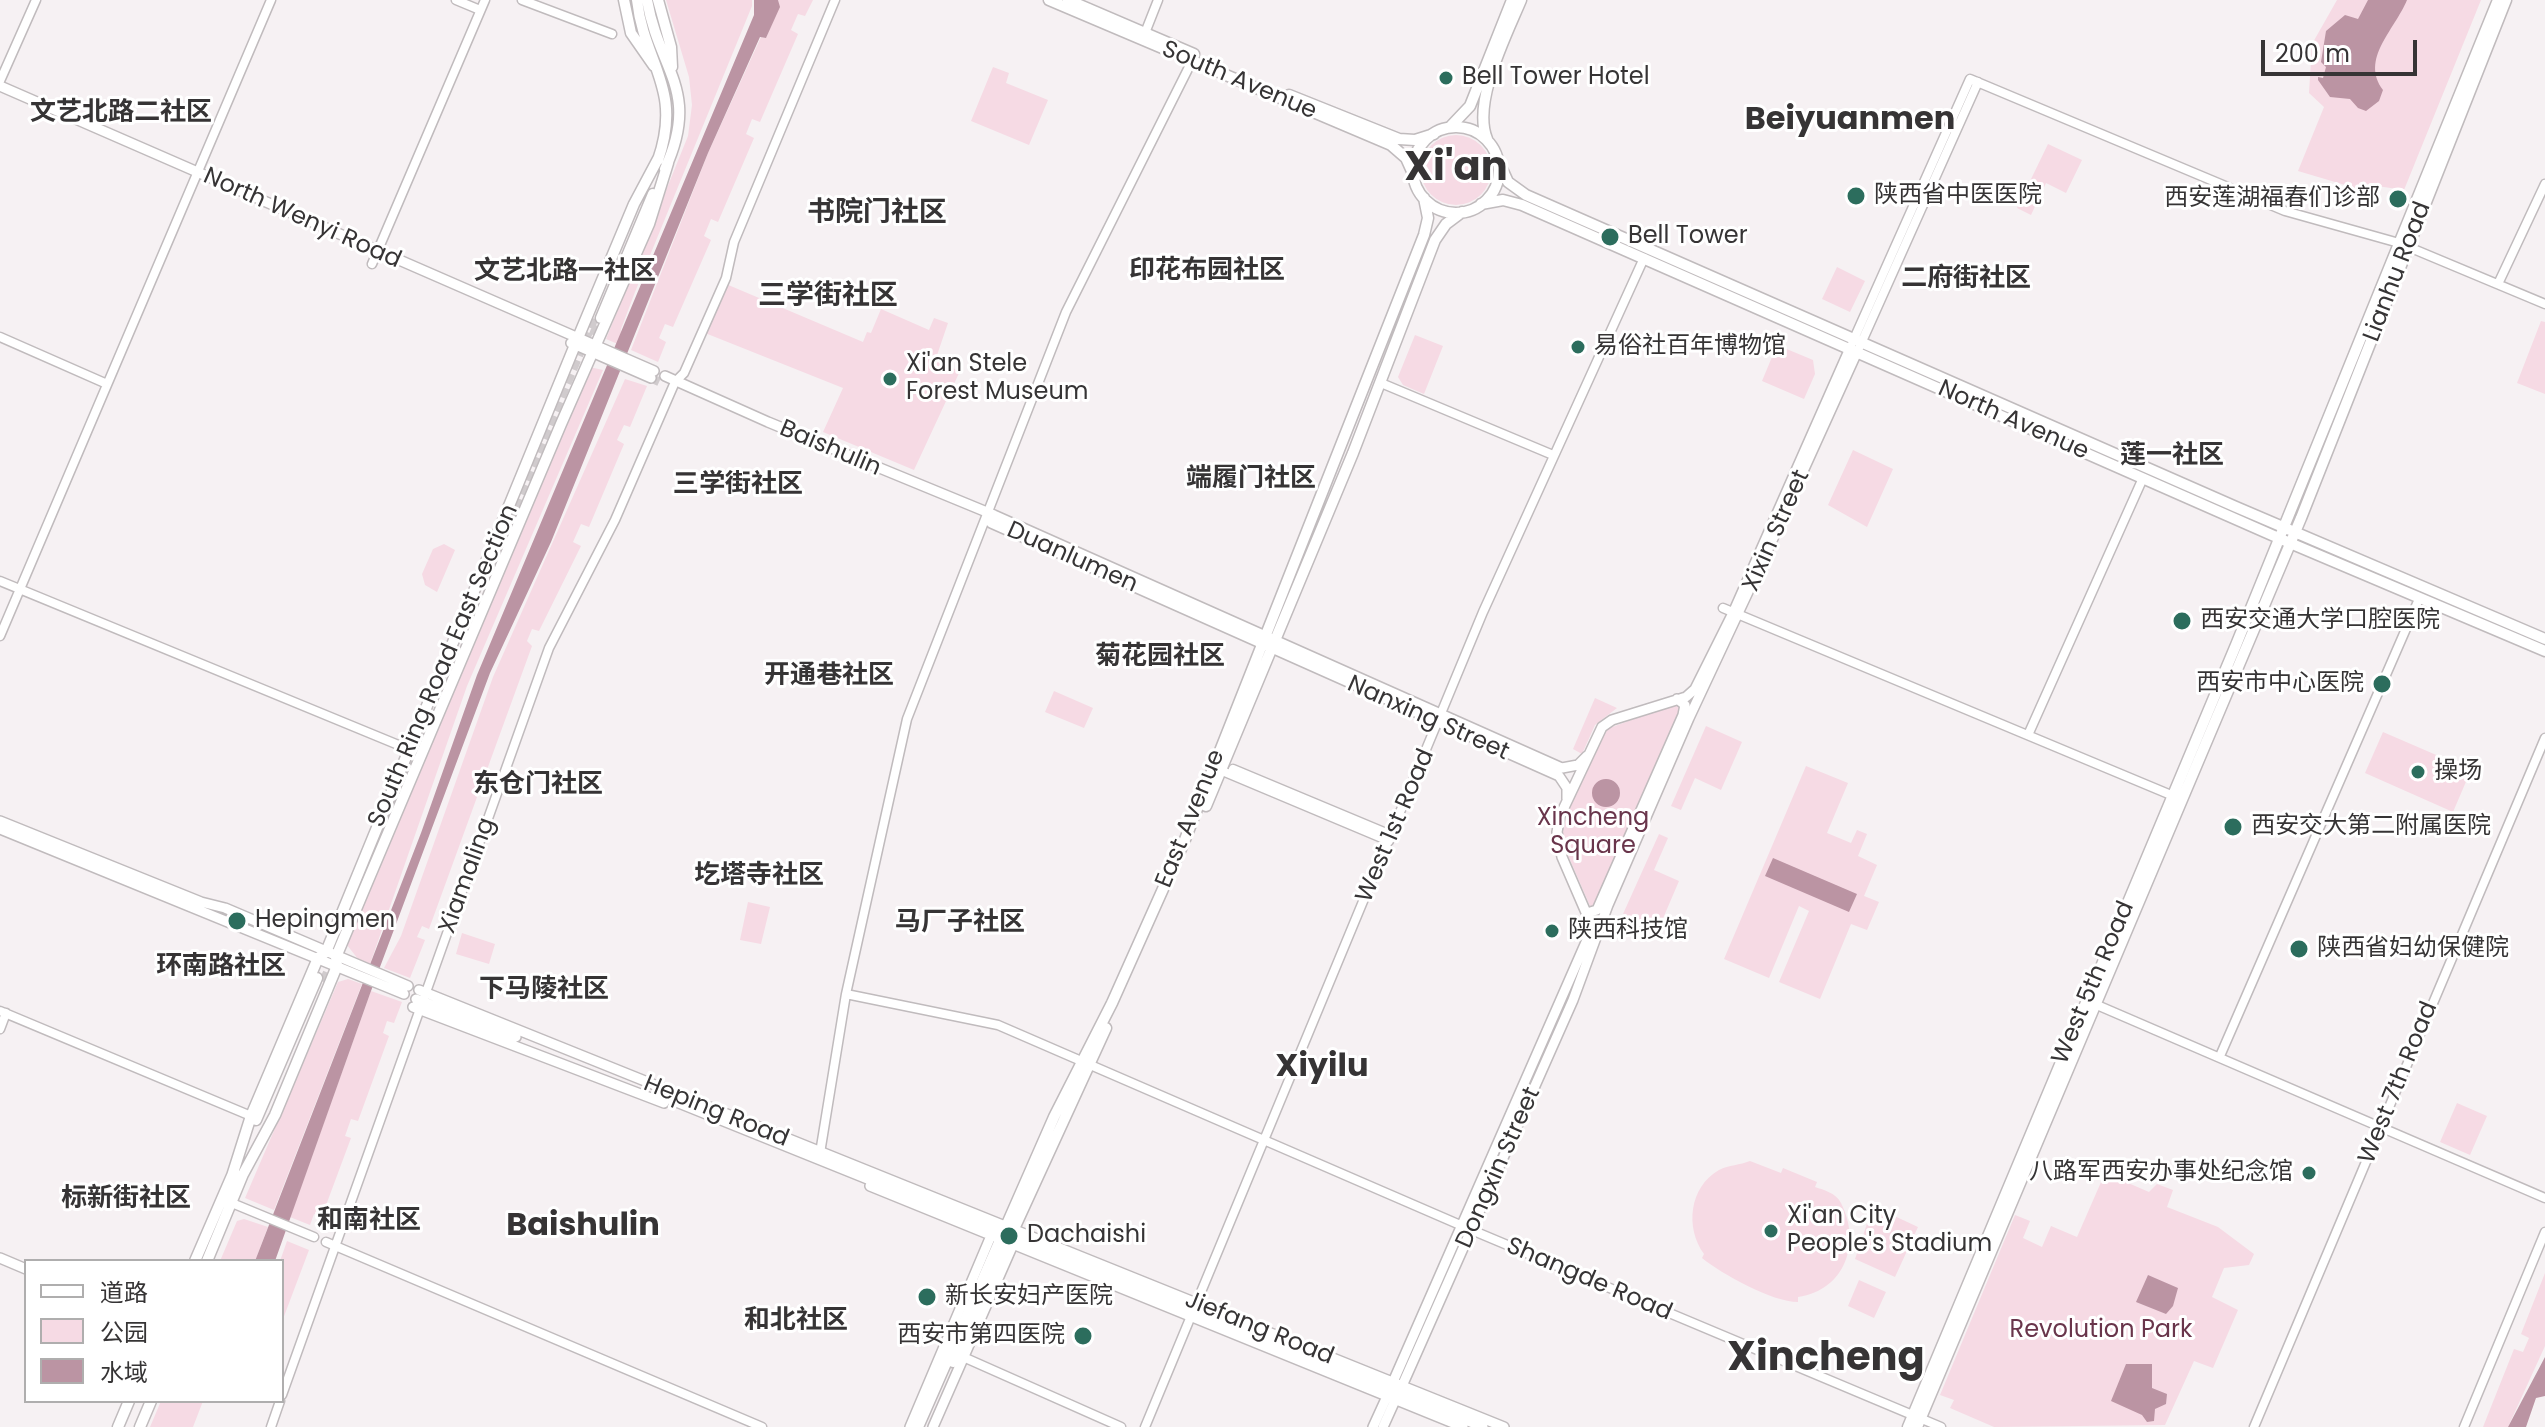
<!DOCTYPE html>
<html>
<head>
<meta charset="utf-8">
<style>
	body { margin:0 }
	#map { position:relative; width:2545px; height:1427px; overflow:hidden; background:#f6f1f3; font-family:Poppins,"Noto Sans SC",sans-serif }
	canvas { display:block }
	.legend { position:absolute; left:24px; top:1259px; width:260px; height:144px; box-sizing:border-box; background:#fff; border:2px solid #afaeae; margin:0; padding:10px 14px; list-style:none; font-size:24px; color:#363435 }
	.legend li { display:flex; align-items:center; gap:16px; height:40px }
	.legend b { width:40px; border:2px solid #afaeae }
	.scale { position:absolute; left:2261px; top:40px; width:156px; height:36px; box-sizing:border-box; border:4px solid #363435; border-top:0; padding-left:10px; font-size:24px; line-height:28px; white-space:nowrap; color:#363435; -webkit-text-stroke:6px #fff; paint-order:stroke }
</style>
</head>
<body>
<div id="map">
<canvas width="2545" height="1427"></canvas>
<ul class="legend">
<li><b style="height:10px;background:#fff"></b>道路</li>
<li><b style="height:22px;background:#f6dae4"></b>公园</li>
<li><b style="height:22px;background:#bb94a3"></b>水域</li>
</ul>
<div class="scale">200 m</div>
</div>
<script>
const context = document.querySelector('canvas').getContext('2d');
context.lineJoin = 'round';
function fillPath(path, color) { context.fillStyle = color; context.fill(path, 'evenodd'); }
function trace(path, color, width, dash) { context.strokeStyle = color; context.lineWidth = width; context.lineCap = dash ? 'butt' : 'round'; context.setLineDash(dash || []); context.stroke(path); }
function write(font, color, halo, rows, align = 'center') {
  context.font = font + ' Poppins,"Noto Sans SC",sans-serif'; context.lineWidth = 6; context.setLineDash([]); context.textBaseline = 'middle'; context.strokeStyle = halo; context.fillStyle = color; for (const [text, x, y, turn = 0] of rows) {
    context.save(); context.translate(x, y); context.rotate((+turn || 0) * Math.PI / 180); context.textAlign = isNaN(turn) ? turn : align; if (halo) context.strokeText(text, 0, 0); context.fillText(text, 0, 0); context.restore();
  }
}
fillPath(new Path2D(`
	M666 0H752V6L635 292 621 329 620 345 606 339 688 136 692 105 689 77Z
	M778 0H813L805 16 798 14 791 30 798 34 760 122 752 119 746 134 754 138 718 222 711 219 704 236 711 240 673 327 665 324 659 338 666 342 658 362 631 350 708 153 761 37 766 38 779 7Z
	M2337 0H2481L2404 190 2377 186 2372 193 2298 171 2324 107 2309 93 2312 44Z
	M993 67 1009 73 1006 83 1048 100 1029 145 971 121Z
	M1421 170a35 35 0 1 1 70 0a35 35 0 1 1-70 0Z
	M2048 144 2082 160 2066 193 2046 183 2031 215 2017 208Z
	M1837 267 1865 281 1850 312 1822 299Z
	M726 284 863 342 867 332 871 333 881 309 929 330 934 318 948 323 935 361 960 371 914 470 823 432 843 388 705 333Z
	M2541 321 2545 322V394L2517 383Z
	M1415 335 1443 346 1424 394 1403 385 1398 377Z
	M1777 345 1813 360 1815 374 1804 399 1762 381Z
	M585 366 603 370 467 686 370 964 358 959 347 945Z
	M625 379 647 386 630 427 624 425 617 440 624 444 589 527 581 524 573 542 581 546 539 631 532 629 527 641 532 646 429 929 422 926 417 937 425 940 410 978 384 968 401 936 493 677Z
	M1853 450 1893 469 1867 527 1828 505Z
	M444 544 455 550 437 592 425 585 422 574 433 549Z
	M1054 691 1093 708 1084 728 1045 712Z
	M1595 698 1617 708 1595 725 1582 754 1573 749Z
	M1679 702 1683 705 1597 906H1590L1560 837 1563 822 1607 729Z
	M1706 726 1742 742 1721 790 1695 778 1681 810 1671 806Z
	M2383 732 2471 770 2453 812 2365 773Z
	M1806 766 1848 783 1827 833 1851 843 1857 830 1867 834 1858 856 1877 865 1864 896 1879 902 1867 930 1851 924 1820 999 1779 982 1809 911 1799 906 1769 978 1724 959Z
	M1659 834 1668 838 1654 870 1679 881 1658 930 1623 914Z
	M748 902 770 907 761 944 740 940Z
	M462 933 495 944 489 964 456 954Z
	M348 979 362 984 274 1210 245 1198 338 982Z
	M371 991 402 1002 394 1023 387 1021 383 1033 389 1036 358 1121 351 1119 345 1136 351 1138 322 1216 314 1214 310 1225 290 1217Z
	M2457 1103 2487 1116 2470 1155 2440 1142Z
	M1750 1161 1781 1173 1783 1168 1817 1182 1815 1187C1824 1190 1836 1193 1841 1203 1861 1242 1846 1290 1798 1297V1302C1772 1302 1722 1274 1702 1258L1704 1254C1685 1228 1689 1187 1719 1170 1729 1165 1740 1165 1750 1161Z
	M2105 1173 2149 1192 2157 1184 2173 1190 2167 1207 2218 1227 2254 1254 2249 1265 2224 1268 2212 1297 2238 1310 2213 1368 2194 1361 2165 1425 1994 1427 1950 1408 1954 1400 1940 1395 2015 1215 2030 1221 2023 1238 2042 1247 2051 1226 2077 1237Z
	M1873 1206 1918 1227 1895 1277 1855 1259Z
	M244 1219 268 1227 255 1261H220L237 1221Z
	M287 1241 309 1250 283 1319 280 1261Z
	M2545 1273V1346L2508 1427H2483L2514 1349 2523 1352 2529 1338 2521 1334Z
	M1859 1280 1886 1292 1874 1318 1848 1306Z
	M161 1401H203L193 1427H150Z`), '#f6dae4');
fillPath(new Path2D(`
	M754 0H778L780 7 766 38 760 37 708 153 551 542 490 673 371 991 275 1261H255L421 833 477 675 754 15Z
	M2368 0H2407C2394 31 2360 59 2383 90L2379 101 2366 111 2358 108 2350 99 2330 97 2318 80V77L2323 78 2326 67 2321 62 2326 31 2345 15 2358 19Z
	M1592 793a14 14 0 1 1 28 0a14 14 0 1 1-28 0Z
	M1773 858 1857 894 1849 912 1765 876Z
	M2148 1275 2178 1288 2173 1306 2166 1314 2136 1302Z
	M2545 1357V1396L2536 1398 2526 1427H2508Z
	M2126 1364H2152V1388L2167 1394 2166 1404 2155 1409 2154 1421 2147 1422 2142 1415 2111 1401Z`), '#bb94a3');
trace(new Path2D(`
	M651 378 662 383`), '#d0cbcd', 9, [9, 4.5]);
trace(new Path2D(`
	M588 349 601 318
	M497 549 595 315
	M324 982 334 958`), '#d0cbcd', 10, [10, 5]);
const tertiary = new Path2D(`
	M456 0 480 10
	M522 0 612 34
	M1145 33 1158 0
	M0 81 36 0
	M372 264 485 0
	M2498 284 2545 184
	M0 337 107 384
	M1854 339 1970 79 2285 211 2399 243 2545 304
	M1859 348 1978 82
	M1381 383 1553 455
	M0 581 413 751
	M1723 608 2171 795
	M0 636 271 0
	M2028 735 2143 478
	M1233 769 1391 835
	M1220 770 1389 841
	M846 994 998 1025 1481 1234 1941 1427
	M2090 1002 2545 1198
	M0 1011 251 1116
	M0 1029 6 1013
	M2220 1056 2419 599
	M820 1153 846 994 907 719 1066 312 1192 61
	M227 1201 314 1237
	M326 1242 762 1427
	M961 1356 1121 1427
	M282 1395 549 648 615 520 675 382 684 373 726 278 734 242 835 0
	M271 1427 280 1401
	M1145 1427 1483 612 1644 258
	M2254 1427 2545 738
	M2464 1427 2545 1232`);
const secondary = new Path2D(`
	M0 86 654 371
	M571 343 651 378
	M665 376 768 422 994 515 1562 768 1578 765 1587 756
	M1790 500 1857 352
	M987 514 991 523 1559 776 1567 788V799
	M0 821 201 902 225 908 408 986
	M0 829 404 994
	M1587 913 1597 910 1683 715 1685 705 1677 699
	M419 990 1504 1427
	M416 999 516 1037
	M413 1007 664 1103
	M659 1095 1483 1427
	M870 1186 1463 1427
	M0 1258 26 1269
	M1393 1382 1590 933 1591 924 1562 857 1557 832 1560 816 1602 727 1612 720 1686 697 1695 689 1733 613 1851 346
	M1402 1386 1573 1000 1608 905 1689 718 1776 532
	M910 1427 993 1231
	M933 1427 1015 1240
	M1373 1427 1389 1392
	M1383 1427 1397 1396`);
const primary = new Path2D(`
	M624 0 631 33 654 66
	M637 0C644 64 683 88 658 160
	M647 0C659 71 701 90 665 169
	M658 0 671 47 672 67
	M1049 0 1391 145 1406 158 1415 178
	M1068 0 1194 54
	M1289 95 1399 139 1415 140 1434 134
	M1451 126 1470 106 1512 0
	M1413 170a43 43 0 1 1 86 0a43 43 0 1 1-86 0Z
	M1487 139C1472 102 1506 36 1521 0
	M1498 160 1508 182 1526 195 2236 507 2545 639
	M1481 204 1503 200 1522 205 2290 543 2545 651
	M601 318 653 194
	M1206 806 1353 453 1435 240 1446 224 1462 212
	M256 1120 317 978
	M232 1176 251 1116 318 958 326 952 575 345 634 204 659 157
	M241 1178 275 1115 337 966 336 957 364 890 561 424 649 224 668 163
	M195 1261 234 1171
	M207 1261 243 1174
	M953 1362 1106 1028
	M118 1427 129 1401
	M140 1427 151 1401
	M918 1427 1054 1117 1112 1003 1184 842 1424 235 1428 218 1424 198
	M1908 1427 2236 645 2498 0
	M1917 1427 2301 518 2506 0`);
trace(tertiary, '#c0bbbd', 11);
trace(secondary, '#c0bbbd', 12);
trace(primary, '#c0bbbd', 13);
trace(tertiary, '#fff', 8);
trace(secondary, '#fff', 9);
trace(primary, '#fff', 10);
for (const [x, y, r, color] of [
	[1446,78,8,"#2c6d5d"],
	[1856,196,10,"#2c6d5d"],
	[2398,199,10,"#2c6d5d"],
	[1610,237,10,"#2c6d5d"],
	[1578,347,8,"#2c6d5d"],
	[890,379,8,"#2c6d5d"],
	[2182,621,10,"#2c6d5d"],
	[2382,684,10,"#2c6d5d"],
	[2418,772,8,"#2c6d5d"],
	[2233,827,10,"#2c6d5d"],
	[237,921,10,"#2c6d5d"],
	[1552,931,8,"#2c6d5d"],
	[2299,949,10,"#2c6d5d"],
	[2309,1173,8,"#2c6d5d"],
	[1771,1231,8,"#2c6d5d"],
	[1009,1236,10,"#2c6d5d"],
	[927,1297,10,"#2c6d5d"],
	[1083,1336,10,"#2c6d5d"]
]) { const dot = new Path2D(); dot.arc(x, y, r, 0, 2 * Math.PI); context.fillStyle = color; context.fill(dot); trace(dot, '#fff', 3); }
write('24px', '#363435', '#fff', [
	["Bell Tower Hotel",1462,78],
	["陕西省中医医院",1874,196],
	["西安莲湖福春们诊部",2380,199,"right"],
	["Bell Tower",1628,237],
	["易俗社百年博物馆",1594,347],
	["Xi'an Stele",906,365],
	["Forest Museum",906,393],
	["西安交通大学口腔医院",2200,621],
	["西安市中心医院",2364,684,"right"],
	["操场",2434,772],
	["西安交大第二附属医院",2251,827],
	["Hepingmen",255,921],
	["陕西科技馆",1568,931],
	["陕西省妇幼保健院",2317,949],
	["八路军西安办事处纪念馆",2293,1173,"right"],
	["Xi'an City",1787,1217],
	["People's Stadium",1787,1245],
	["Dachaishi",1027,1236],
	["新长安妇产医院",945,1297],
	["西安市第四医院",1065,1336,"right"]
], 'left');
write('24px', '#363435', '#fff', [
	["South Avenue",1239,81,23],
	["North Wenyi Road",302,219,24],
	["Lianhu Road",2398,272,-69],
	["North Avenue",2013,421,24],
	["Baishulin",830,449,23],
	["Xixin Street",1777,531,-66],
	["Duanlumen",1072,558,24],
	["South Ring Road East Section",444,666,-67],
	["Nanxing Street",1428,719,24],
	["East Avenue",1191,819,-68],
	["West 1st Road",1396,826,-67],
	["Xiamaling",468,876,-70],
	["West 5th Road",2094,983,-67],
	["West 7th Road",2399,1083,-68],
	["Heping Road",716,1112,22],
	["Dongxin Street",1499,1168,-66],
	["Shangde Road",1589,1280,23],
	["Jiefang Road",1259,1329,22]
]);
write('24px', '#69354b', '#fff', [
	["Xincheng",1593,819],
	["Square",1593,847],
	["Revolution Park",2101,1331]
]);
write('bold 26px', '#363435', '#fff', [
	["文艺北路二社区",121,113],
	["印花布园社区",1207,271],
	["文艺北路一社区",565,272],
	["二府街社区",1966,279],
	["莲一社区",2172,456],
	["端履门社区",1251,479],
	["三学街社区",738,485],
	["菊花园社区",1160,657],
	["开通巷社区",829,676],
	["东仓门社区",538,785],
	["圪塔寺社区",759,876],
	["马厂子社区",960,923],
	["环南路社区",221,967],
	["下马陵社区",544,990],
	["标新街社区",126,1199],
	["和南社区",369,1221],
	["和北社区",796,1321]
]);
write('bold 28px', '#363435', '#fff', [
	["书院门社区",877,214],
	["三学街社区",828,297]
]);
write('bold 32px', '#363435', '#fff', [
	["Beiyuanmen",1850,121],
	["Xiyilu",1322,1068],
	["Baishulin",583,1227]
]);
write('bold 40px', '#363435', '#fff', [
	["Xi'an",1456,170],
	["Xincheng",1826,1360]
]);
</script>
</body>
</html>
